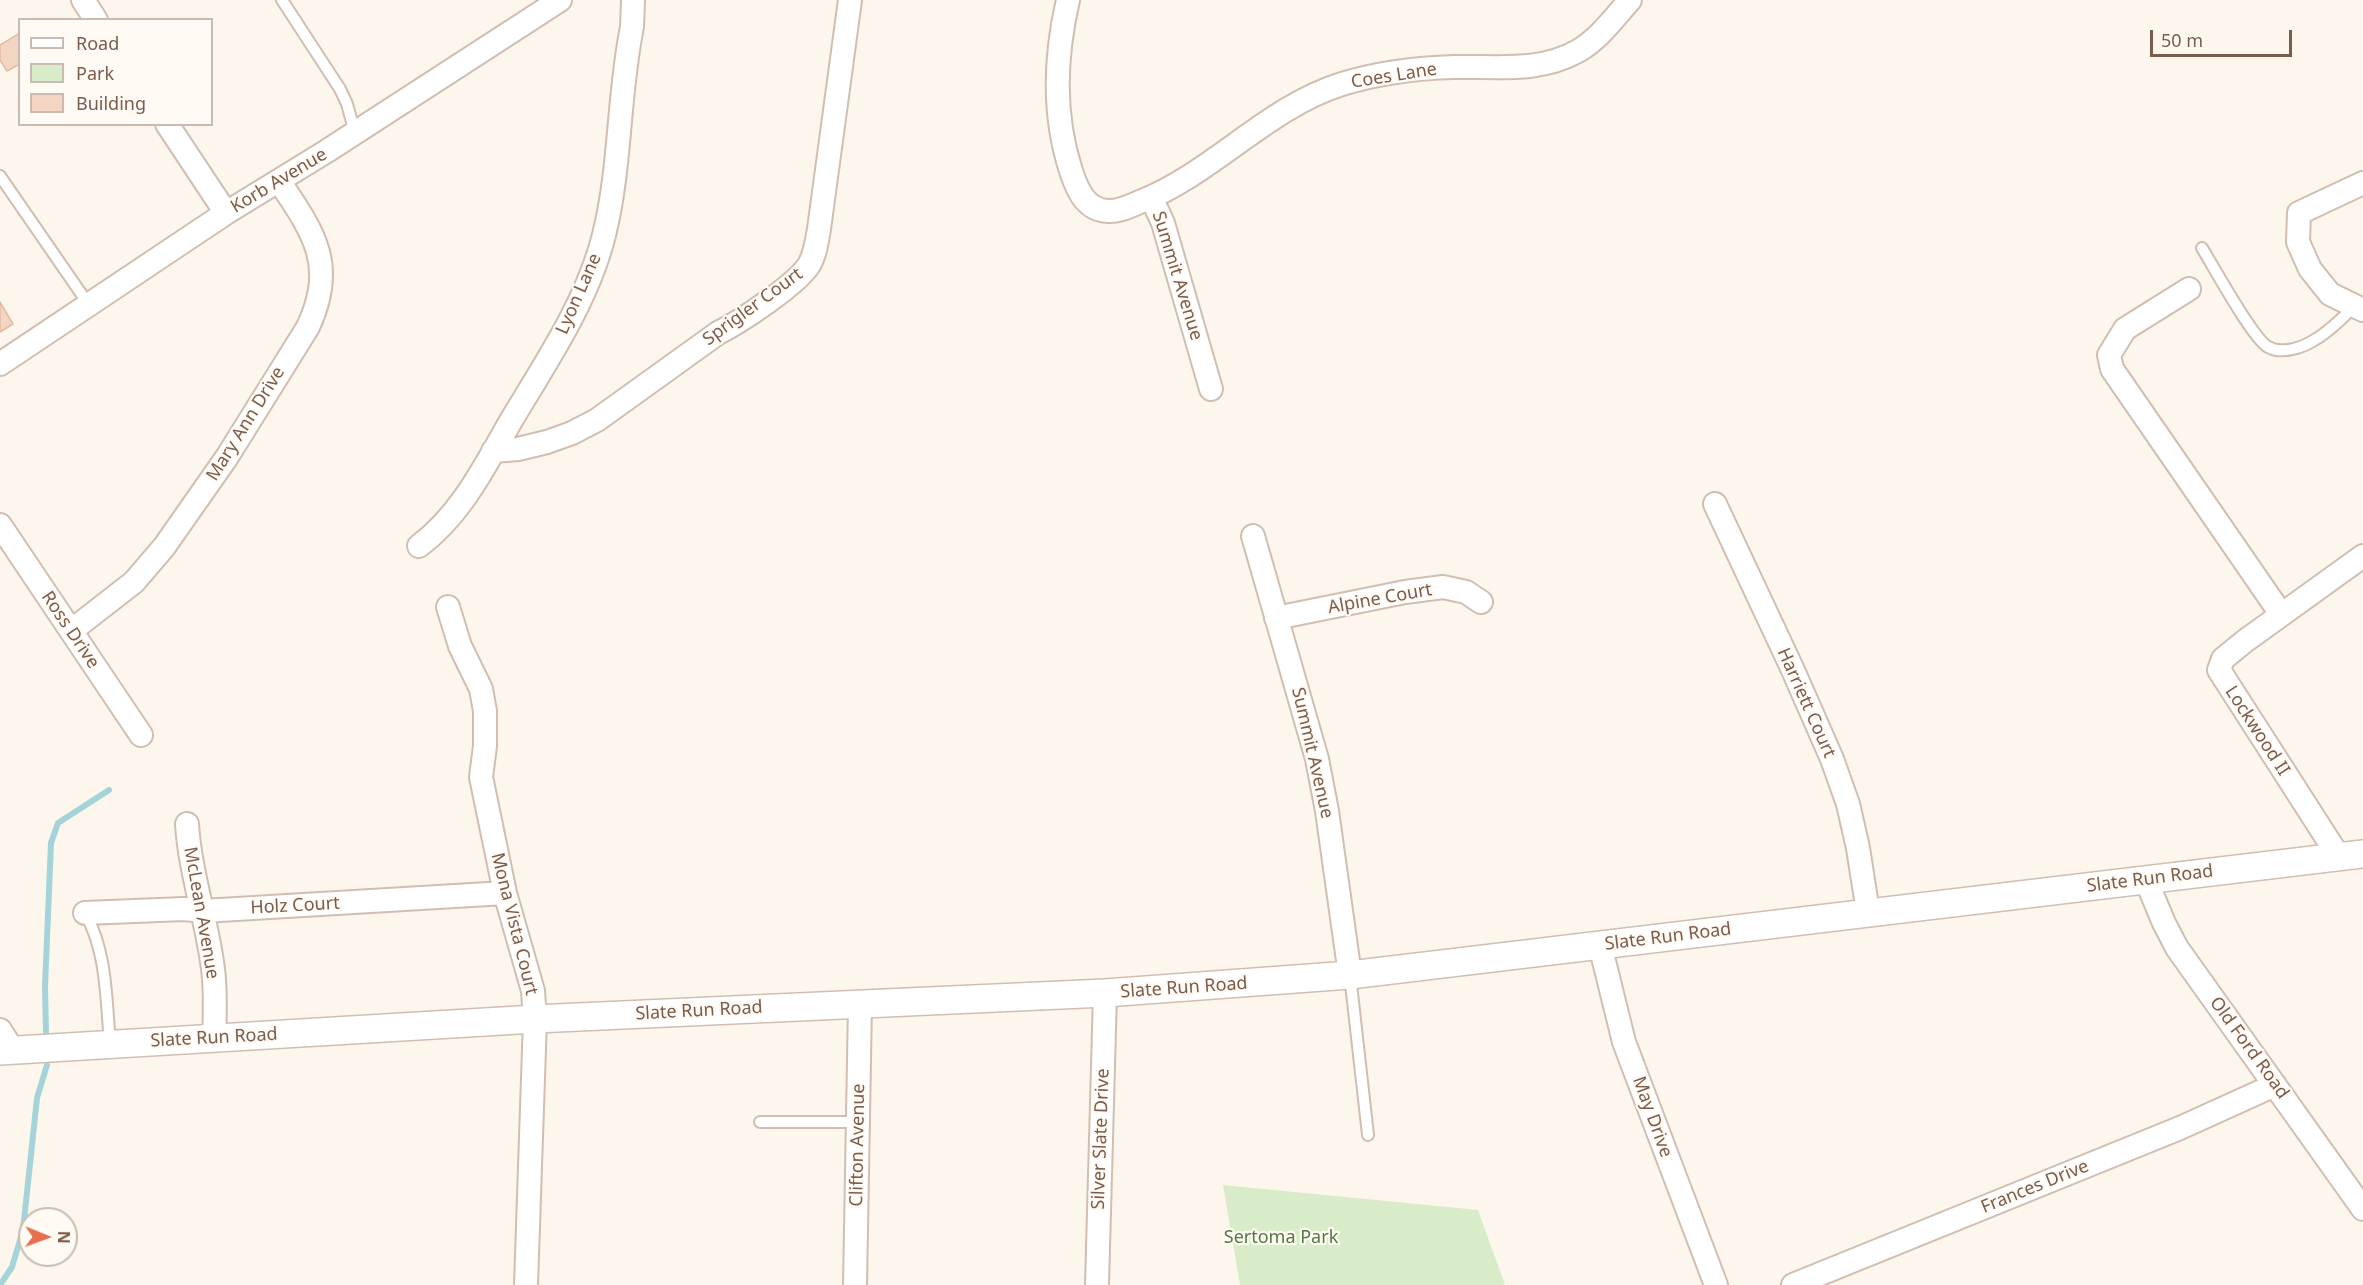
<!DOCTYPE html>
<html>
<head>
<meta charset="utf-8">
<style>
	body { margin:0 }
	#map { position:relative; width:2363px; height:1285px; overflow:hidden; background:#fdf6ec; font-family:"Noto Sans",sans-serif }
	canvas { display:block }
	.legend { position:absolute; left:18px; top:18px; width:195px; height:108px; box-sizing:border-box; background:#fffaf3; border:2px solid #cabbb1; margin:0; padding:8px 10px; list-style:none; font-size:18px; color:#7a5c4d }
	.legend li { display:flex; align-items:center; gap:12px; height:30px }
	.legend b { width:30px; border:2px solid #cabbb1 }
	.north { position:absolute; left:18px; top:1207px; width:60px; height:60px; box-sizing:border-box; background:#fffaf3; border:2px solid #cabbb1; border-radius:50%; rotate:91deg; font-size:16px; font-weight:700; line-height:24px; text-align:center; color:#7a5c4d }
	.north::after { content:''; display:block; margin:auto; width:21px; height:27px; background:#e76f51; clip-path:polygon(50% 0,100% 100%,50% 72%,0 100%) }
	.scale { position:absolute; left:2150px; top:30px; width:142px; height:27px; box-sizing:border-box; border:3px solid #7a5c4d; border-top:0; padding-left:8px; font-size:18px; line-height:21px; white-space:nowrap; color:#7a5c4d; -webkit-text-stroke:4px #fffaf3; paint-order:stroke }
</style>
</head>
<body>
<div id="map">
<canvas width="2363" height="1285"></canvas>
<ul class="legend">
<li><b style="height:8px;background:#fff"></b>Road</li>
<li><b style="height:16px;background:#d8ecc9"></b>Park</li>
<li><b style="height:16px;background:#f3d5c3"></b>Building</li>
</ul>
<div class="north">N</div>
<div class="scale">50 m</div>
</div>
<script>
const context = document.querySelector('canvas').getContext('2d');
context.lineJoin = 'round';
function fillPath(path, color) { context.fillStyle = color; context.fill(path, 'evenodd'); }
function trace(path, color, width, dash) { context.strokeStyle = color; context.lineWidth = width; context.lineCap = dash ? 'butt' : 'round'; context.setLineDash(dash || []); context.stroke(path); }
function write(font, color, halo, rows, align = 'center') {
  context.font = font + ' "Noto Sans",sans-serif'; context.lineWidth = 4.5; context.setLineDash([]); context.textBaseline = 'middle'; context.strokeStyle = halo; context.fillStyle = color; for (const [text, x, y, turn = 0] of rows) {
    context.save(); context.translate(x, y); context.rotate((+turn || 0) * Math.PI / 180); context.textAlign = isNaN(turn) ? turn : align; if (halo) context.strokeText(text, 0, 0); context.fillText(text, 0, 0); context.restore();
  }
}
fillPath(new Path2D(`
	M1223 1185 1478 1210 1505 1285H1240Z`), '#d8ecc9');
trace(new Path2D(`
	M46 1032 45 986 51 843 58 823 109 790
	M0 1285 12 1267 23 1230 37 1098 47 1065`), '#a5d3da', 6);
const building = new Path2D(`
	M20 33V64L7 71 0 60V45Z
	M0 302 13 324 0 332Z`);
fillPath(building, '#f3d5c3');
trace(building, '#e6bba3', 1.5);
const service = new Path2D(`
	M282 0 340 89 347 104 355 133
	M0 176 89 305
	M2202 248C2213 266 2253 339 2268 347 2283 355 2304 347 2316 339 2330 331 2343 317 2355 306
	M85 913C107 951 106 1000 110 1043
	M1350 975 1368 1135
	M760 1122H859`);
const minor = new Path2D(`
	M83 0 96 20
	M1068 0C1055 56 1053 116 1071 171 1077 189 1085 210 1108 211 1119 212 1132 205 1142 201 1214 172 1268 107 1342 84 1378 73 1416 68 1454 67 1497 66 1539 73 1578 51 1599 39 1614 18 1630 0
	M167 124 226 213
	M2363 183 2299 213 2298 242 2310 269 2330 294 2363 310
	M1151 197 1163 223 1211 389
	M2189 289 2125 329 2109 355 2112 369 2281 614
	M0 364 226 213 327 151 560 0
	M493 451 518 449 547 442 572 433 597 420 718 333C740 322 796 285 809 265 815 255 817 241 819 229L850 0
	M1715 504 1792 668 1832 759 1848 804 1858 848 1868 912
	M0 525 141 735
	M1253 536 1317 759 1327 811 1350 975
	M419 546C464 512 487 461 515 414 549 358 588 299 604 235 621 167 618 95 632 27L633 0
	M448 607 460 646 481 689 485 711V746L481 777 505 893 533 991 535 1019 526 1285
	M1276 618 1405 592 1443 587 1466 592 1481 602
	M71 631 134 582 164 547 227 457 308 327C337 265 314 233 279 181
	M187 824C190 873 207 920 213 969 216 992 215 1015 214 1038
	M2339 857 2219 670 2223 659 2245 641 2363 556
	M2146 880 2164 923 2177 948 2363 1209
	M85 913 184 909 203 911 505 893
	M1600 945 1624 1042 1716 1285
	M0 1030 13 1050
	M855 1285 860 1004
	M1097 1285 1105 993
	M1793 1285 2180 1128 2275 1085`);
const tertiary = new Path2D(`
	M0 1051 535 1019 1105 993 1350 975 2363 854`);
trace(service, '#d1beb0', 14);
trace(minor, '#d1beb0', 26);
trace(tertiary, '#d1beb0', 30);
trace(service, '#fff', 10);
trace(minor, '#fff', 22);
trace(tertiary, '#fff', 27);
write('18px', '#7a5c4d', '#fffaf3', [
	["Coes Lane",1394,76,-9],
	["Korb Avenue",279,181,-31],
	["Summit Avenue",1177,276,73],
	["Lyon Lane",579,294,-66],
	["Sprigler Court",753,307,-36],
	["Mary Ann Drive",246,424,-58],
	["Alpine Court",1380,599,-10],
	["Ross Drive",70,630,56],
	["Harriett Court",1806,703,66],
	["Lockwood II",2257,731,57],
	["Summit Avenue",1312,753,77],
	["Slate Run Road",2150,879,-7],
	["Holz Court",295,906,-3],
	["McLean Avenue",201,913,80],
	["Mona Vista Court",514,924,76],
	["Slate Run Road",1668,937,-7],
	["Slate Run Road",1184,988,-4],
	["Slate Run Road",699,1011,-3],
	["Slate Run Road",214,1038,-3],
	["Old Ford Road",2249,1048,54],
	["May Drive",1652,1117,70],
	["Silver Slate Drive",1101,1139,-88],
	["Clifton Avenue",858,1145,-89],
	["Frances Drive",2035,1187,-22]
]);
write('18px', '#537a41', '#fffaf3', [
	["Sertoma Park",1281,1238]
]);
</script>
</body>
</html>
